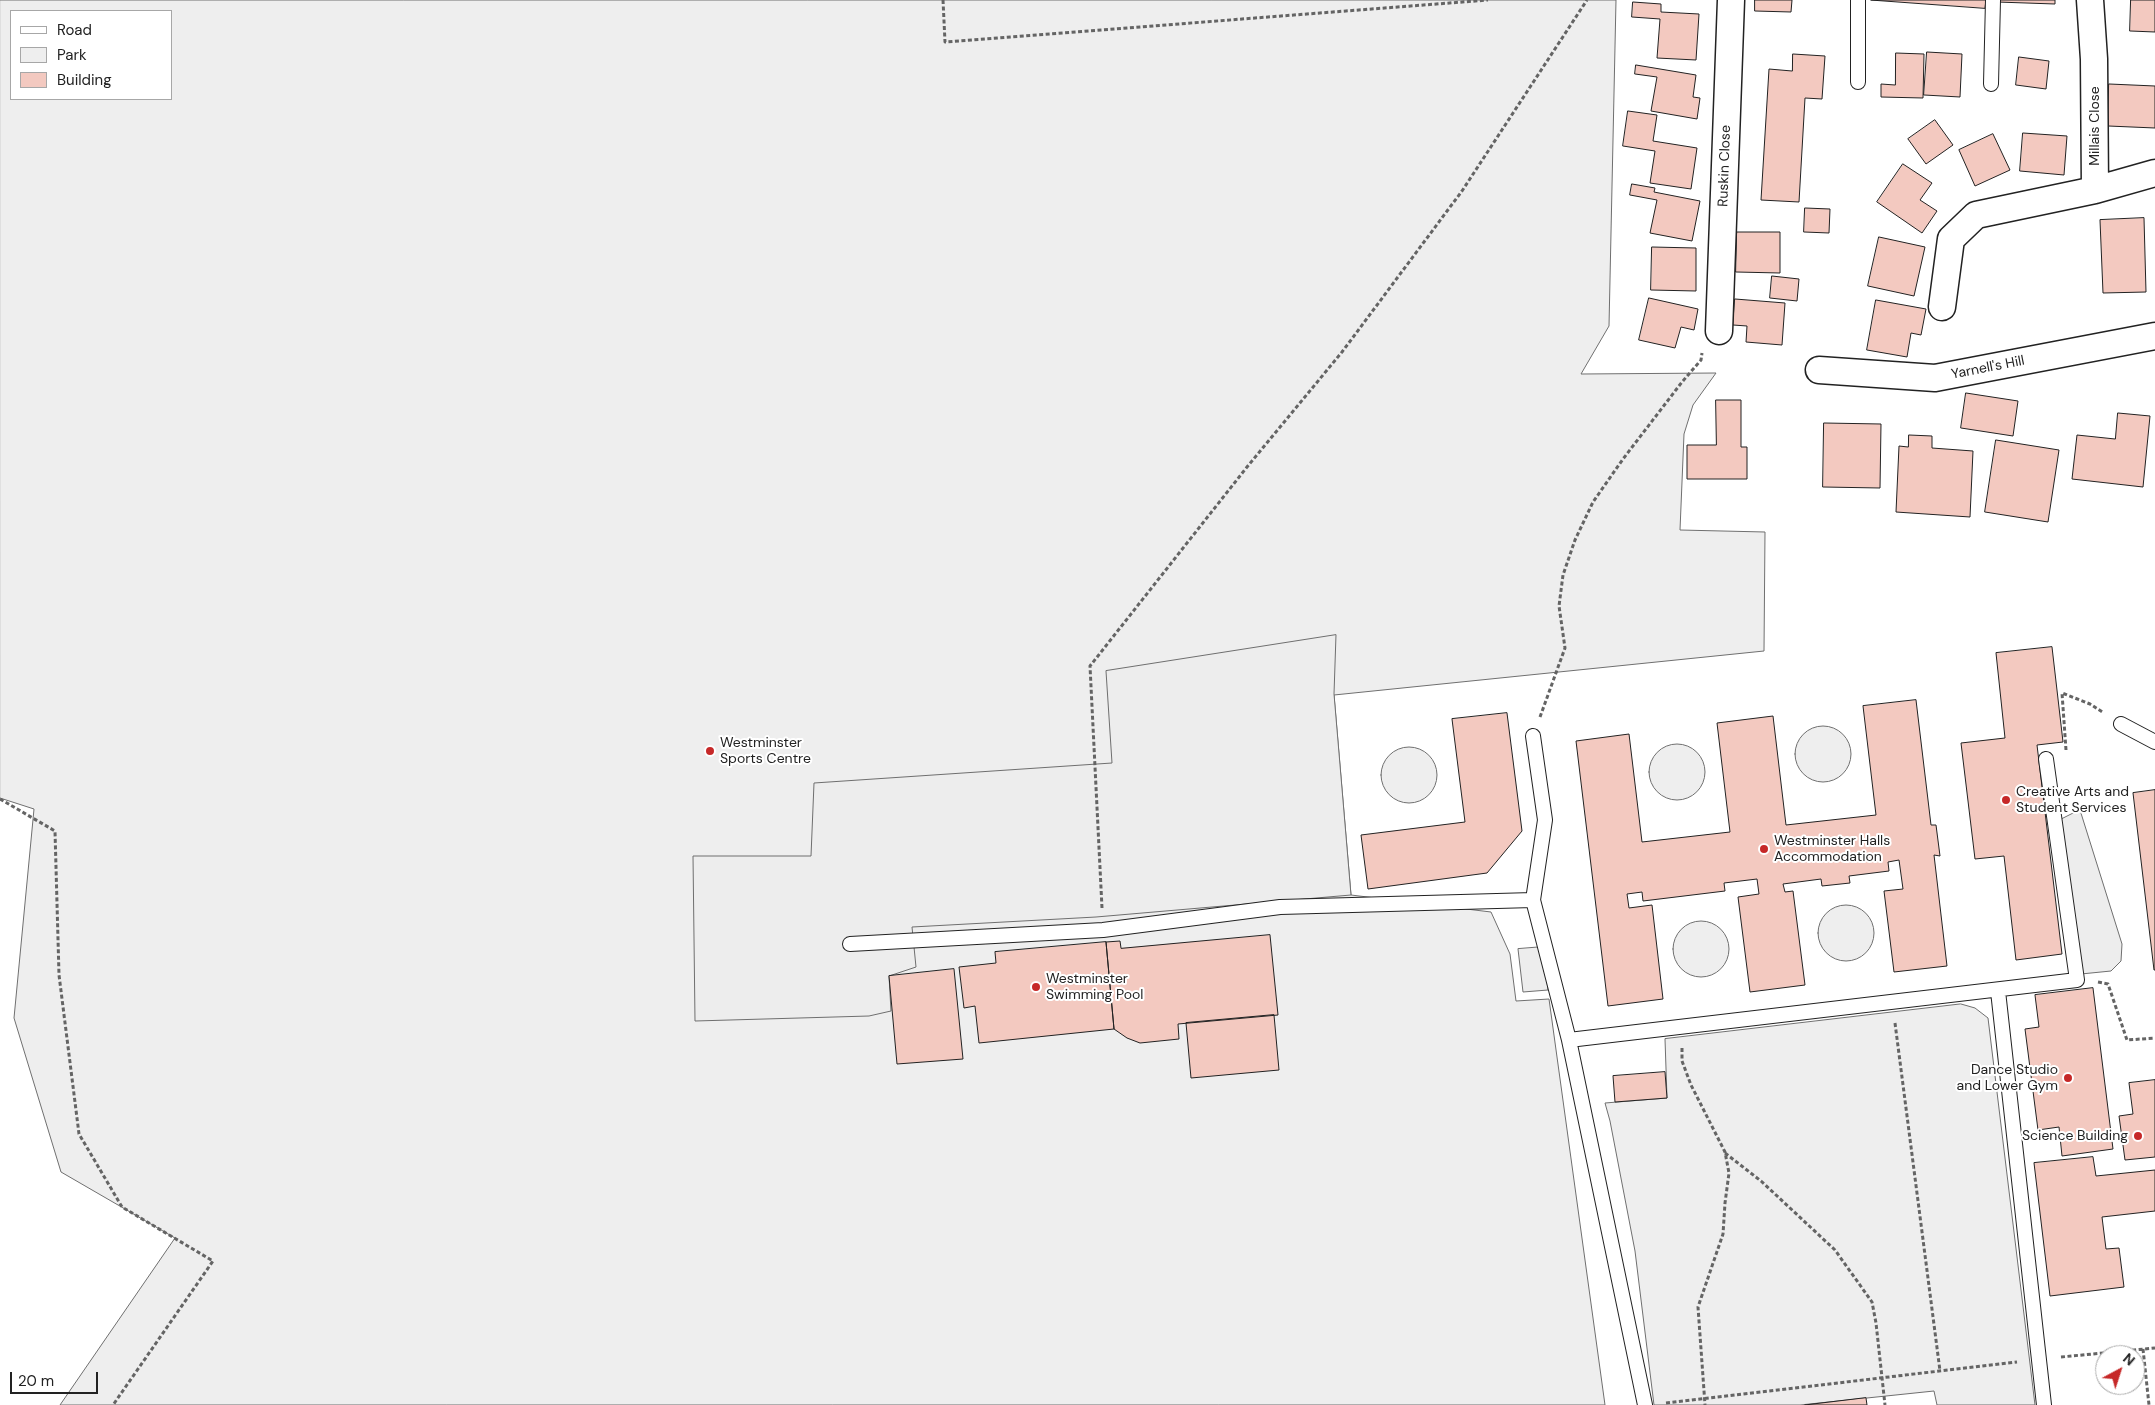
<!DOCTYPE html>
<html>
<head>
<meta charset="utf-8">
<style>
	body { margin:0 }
	#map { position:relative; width:2155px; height:1405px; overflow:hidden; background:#fff; font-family:"DM Sans",sans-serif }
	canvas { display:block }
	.legend { position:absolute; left:10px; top:10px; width:162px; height:90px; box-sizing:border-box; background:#fff; border:1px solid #a7a7a7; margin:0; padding:6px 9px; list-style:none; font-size:15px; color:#222 }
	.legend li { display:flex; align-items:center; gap:10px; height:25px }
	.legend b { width:25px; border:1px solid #a7a7a7 }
	.north { position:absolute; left:2095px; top:1345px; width:50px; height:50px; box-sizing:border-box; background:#fff; border:1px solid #a7a7a7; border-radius:50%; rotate:40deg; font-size:14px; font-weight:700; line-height:20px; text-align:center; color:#222 }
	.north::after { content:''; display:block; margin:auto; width:18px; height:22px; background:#c62828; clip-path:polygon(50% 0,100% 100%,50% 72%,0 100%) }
	.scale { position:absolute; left:10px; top:1372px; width:88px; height:22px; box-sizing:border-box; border:2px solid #222; border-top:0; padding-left:6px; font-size:15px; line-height:18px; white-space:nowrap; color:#222; -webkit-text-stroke:4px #fff; paint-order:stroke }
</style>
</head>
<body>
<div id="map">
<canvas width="2155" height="1405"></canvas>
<ul class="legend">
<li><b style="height:6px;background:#fff"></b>Road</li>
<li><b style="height:14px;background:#eee"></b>Park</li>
<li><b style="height:14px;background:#f3c9c0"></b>Building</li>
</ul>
<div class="north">N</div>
<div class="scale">20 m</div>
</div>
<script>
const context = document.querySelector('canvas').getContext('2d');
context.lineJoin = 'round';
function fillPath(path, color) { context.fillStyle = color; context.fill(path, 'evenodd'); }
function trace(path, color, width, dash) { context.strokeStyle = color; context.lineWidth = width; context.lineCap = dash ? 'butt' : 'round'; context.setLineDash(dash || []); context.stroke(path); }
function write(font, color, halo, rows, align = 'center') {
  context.font = font + ' "DM Sans",sans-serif'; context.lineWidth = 4; context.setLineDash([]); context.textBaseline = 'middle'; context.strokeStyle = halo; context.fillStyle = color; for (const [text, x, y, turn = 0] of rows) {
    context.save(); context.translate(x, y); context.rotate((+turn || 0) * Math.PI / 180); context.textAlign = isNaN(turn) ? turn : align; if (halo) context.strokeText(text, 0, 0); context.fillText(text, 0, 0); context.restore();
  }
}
const green = new Path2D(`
	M0 0H1616L1609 326 1581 374 1716 373 1693 405 1684 434 1680 530 1765 532 1764 651 1334 695 1351 895 1491 912 1510 954 1516 1001 1549 999 1605 1405H60L175 1238 61 1172 14 1018 34 809 0 798ZM11 11H171V99H11Z
	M1795 754a28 28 0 1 1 56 0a28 28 0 1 1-56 0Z
	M1649 772a28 28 0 1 1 56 0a28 28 0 1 1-56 0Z
	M1381 775a28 28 0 1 1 56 0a28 28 0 1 1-56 0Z
	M1818 933a28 28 0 1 1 56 0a28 28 0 1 1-56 0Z
	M1673 949a28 28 0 1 1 56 0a28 28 0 1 1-56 0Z
	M1961 1004 1975 1008 1988 1018 2035 1405H1937L1934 1391 1800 1405H1654L1635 1251 1610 1121 1605 1103 1667 1098 1665 1039Z`);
fillPath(green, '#eee');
trace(green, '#6f6f6f', 1);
const parking = new Path2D(`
	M1336 635 1334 694 1351 895 1096 917 912 927 916 967 889 976 891 1011 869 1016 695 1021 693 856H811L814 783 1112 763 1106 671Z
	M2080 810 2122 944 2121 961 2111 971 2081 974 2060 820Z
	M1543 947 1548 990 1523 992 1518 949Z`);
fillPath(parking, '#ededed');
trace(parking, '#6f6f6f', 1);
const building = new Path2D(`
	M1755 0H1792L1791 12 1755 11Z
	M1871 0H1986L1985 8Z
	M1997 0H2055V4L1997 2Z
	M2131 0H2155V32L2130 31Z
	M1633 2 1661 4V12L1699 14 1696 60 1657 58 1660 19 1632 17Z
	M1927 52 1962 54 1960 97 1924 95Z
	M1896 53 1924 54 1923 98 1881 97V84L1895 85Z
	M1793 54 1825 56 1822 99 1805 98 1799 202 1761 200 1769 69 1792 71Z
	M2019 57 2049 61 2046 89 2016 85Z
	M1636 65 1696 75 1693 97 1700 98 1697 119 1651 111 1657 77 1635 74Z
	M2109 84 2155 86V128L2108 126Z
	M1628 111 1657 115 1653 141 1697 148 1691 189 1650 183 1655 151 1623 146Z
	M1935 120 1953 145 1926 164 1908 139Z
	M2023 133 2067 136 2064 175 2020 171Z
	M1993 134 2010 170 1975 186 1959 150Z
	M1903 164 1932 183 1920 200 1937 211 1922 233 1877 202Z
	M1632 184 1655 188 1654 192 1700 201 1692 241 1650 233 1657 200 1630 195Z
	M1805 208 1830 209 1829 233 1804 232Z
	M2144 218 2146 292 2103 293 2100 220Z
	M1737 232H1780V273L1736 272Z
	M1879 237 1925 247 1914 296 1868 286Z
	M1652 247 1696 248V291L1651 290Z
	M1772 276 1799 279 1797 301 1770 298Z
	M1649 298 1698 309 1694 330 1681 327 1675 348 1639 340Z
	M1735 299 1785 303 1782 345 1746 342 1747 326 1733 325Z
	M1876 300 1926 309 1921 335 1911 333 1907 357 1867 350Z
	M1966 393 2018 401 2013 436 1961 428Z
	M1716 400H1741V447H1747V479H1687V445H1716Z
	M2118 413 2150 416 2143 487 2072 479 2077 435 2115 439Z
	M1824 423 1881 424 1880 488 1823 487Z
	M1909 435 1932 436V448L1973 451 1970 517 1896 512 1899 446 1908 447Z
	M1996 440 2059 450 2048 522 1985 512Z
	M2052 647 2063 742 2037 745 2062 954 2016 960 2004 856 1975 859 1961 743 2005 738 1996 653Z
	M1916 700 1931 825H1936L1940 856 1934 855 1947 966 1894 972 1884 891 1903 889 1899 860 1888 862 1889 871 1849 876 1850 883 1822 886 1821 879 1783 884 1785 892 1793 891 1805 985 1750 992 1738 897 1759 894 1757 879 1724 883 1725 891 1643 901 1642 892 1627 894 1629 908 1652 905 1663 999 1608 1006 1576 741 1629 734 1642 842 1730 832 1717 723 1773 716 1786 825 1876 815 1863 706Z
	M1507 713 1522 831 1487 873 1368 889 1361 835 1465 822 1452 719Z
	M2155 790V970H2154L2133 793Z
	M1270 935 1278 1015 1178 1024 1179 1039 1140 1043 1127 1038 1114 1029 1106 942 1120 941 1121 948Z
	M1106 942 1114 1029 979 1043 975 1006 964 1008 959 967 996 963 995 952Z
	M954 969 963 1059 897 1064 889 976Z
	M2093 988 2113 1149 2062 1156 2059 1127 2038 1130 2025 1029 2039 1027 2035 995Z
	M1274 1015 1279 1070 1191 1078 1186 1023Z
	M1665 1072 1667 1098 1615 1102 1613 1076Z
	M2155 1080V1157L2125 1160 2119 1116 2133 1114 2129 1083Z
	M2093 1157 2096 1176 2155 1170V1211L2102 1217 2106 1249 2119 1248 2124 1287 2050 1296 2034 1163Z
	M1866 1398 1867 1405H1805Z`);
fillPath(building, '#f3c9c0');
trace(building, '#222', 1);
const service = new Path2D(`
	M1858 82V0
	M1991 84 1993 0
	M2121 724 2155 742
	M1533 736 1545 820 1533 900
	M850 944 1103 930 1280 907 1533 900 1569 1040 1645 1405
	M1998 991 2044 1405
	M1569 1040 2077 980 2046 759`);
const minor = new Path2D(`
	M2090 0 2094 59 2095 190 2155 173
	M1942 307 1951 239 1976 215 2095 190
	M1719 331 1731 0
	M1819 370 1935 378 2155 336`);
trace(service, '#222', 16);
trace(minor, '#222', 29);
trace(new Path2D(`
	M943 0 945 42 1488 0
	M1540 717 1565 648 1559 606 1563 575 1575 540 1593 502 1623 459 1682 382 1701 360 1702 353
	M2066 750 2062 693 2090 704 2104 713
	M0 799 55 831 59 975 79 1134 122 1207 213 1261 113 1405
	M1102 908 1090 666 1247 467 1342 352 1462 191 1587 0
	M2098 982 2108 984 2127 1040 2155 1038
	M1895 1023 1940 1371
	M1682 1048V1061L1691 1085 1725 1152 1729 1173 1725 1203 1723 1234 1698 1307 1705 1405
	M1725 1153 1761 1181 1835 1250 1872 1302 1876 1323 1885 1405
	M2143 1349 2149 1405
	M2061 1357 2155 1348
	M1666 1403 2017 1362`), '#646464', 3, [4, 2.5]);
trace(service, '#fff', 14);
trace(minor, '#fff', 26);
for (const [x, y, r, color] of [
	[710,751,5,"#c62828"],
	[2006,800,5,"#c62828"],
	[1764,849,5,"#c62828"],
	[1036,987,5,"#c62828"],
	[2068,1078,5,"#c62828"],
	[2138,1136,5,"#c62828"]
]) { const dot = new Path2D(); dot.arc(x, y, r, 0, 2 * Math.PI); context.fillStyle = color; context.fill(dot); trace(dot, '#fff', 2); }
write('14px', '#222', '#fff', [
	["Millais Close",2095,126,-90],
	["Ruskin Close",1725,166,-88],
	["Yarnell's Hill",1988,368,-11]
]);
write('14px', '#222', '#fff', [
	["Westminster",720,743],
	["Sports Centre",720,759],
	["Creative Arts and",2016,792],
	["Student Services",2016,808],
	["Westminster Halls",1774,841],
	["Accommodation",1774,857],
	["Westminster",1046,979],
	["Swimming Pool",1046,995],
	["Dance Studio",2058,1070,"right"],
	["and Lower Gym",2058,1086,"right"],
	["Science Building",2128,1136,"right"]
], 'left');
</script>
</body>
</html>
